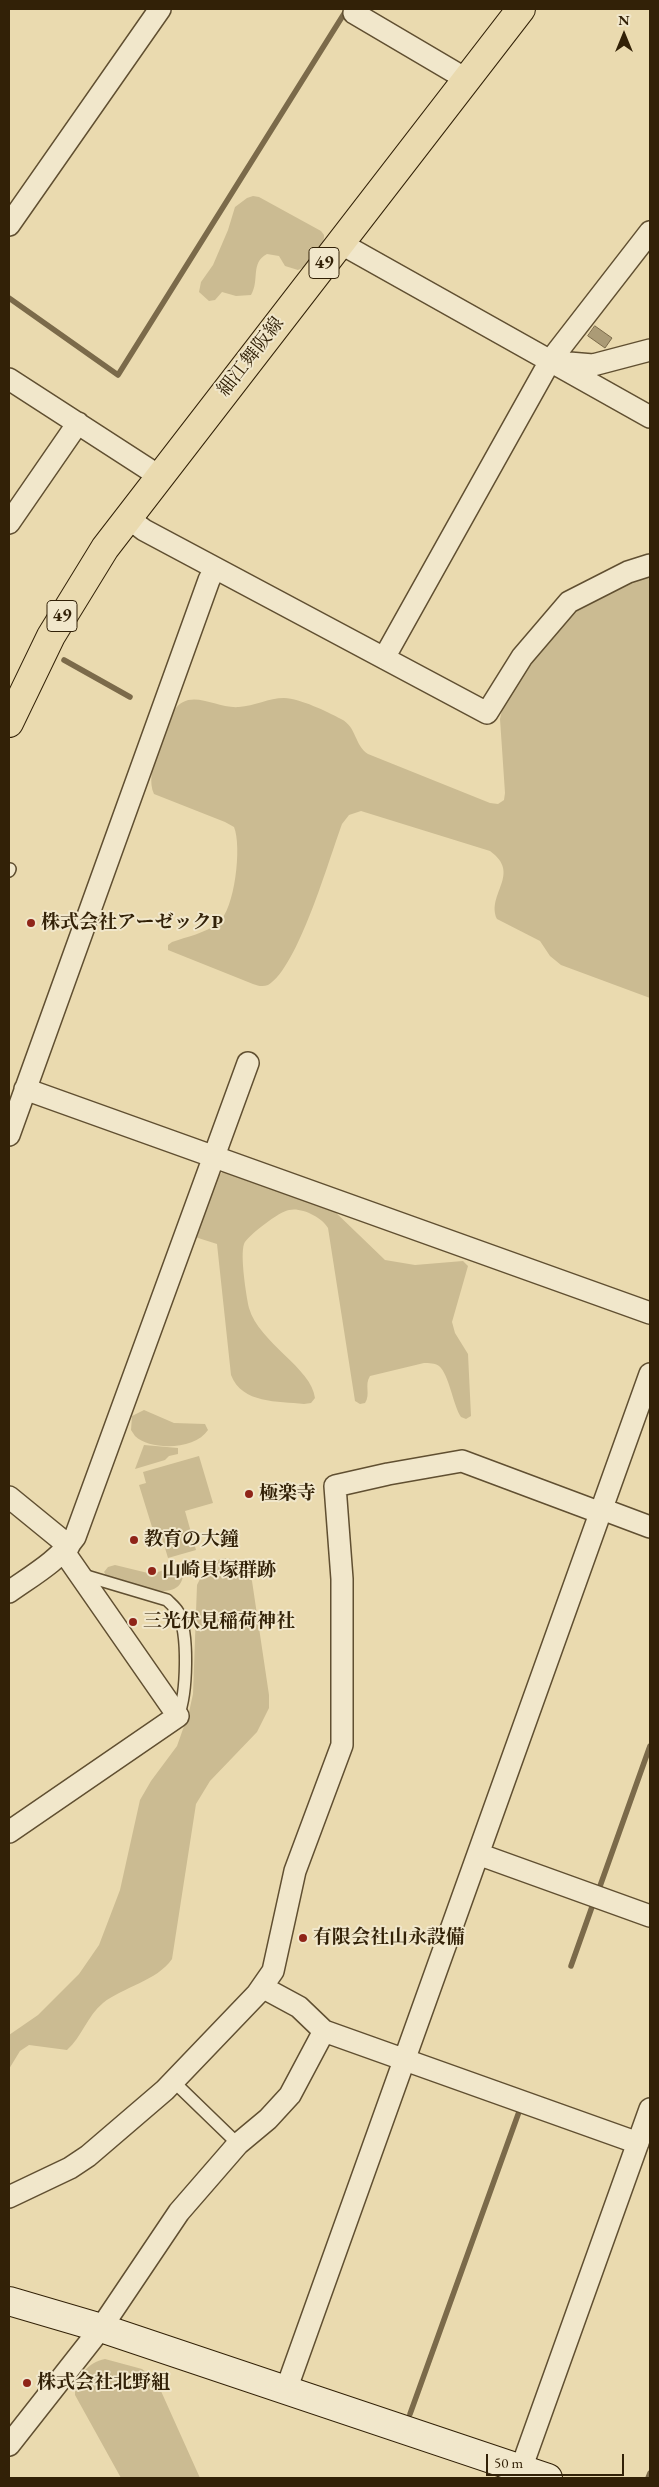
<!DOCTYPE html>
<html>
<head>
<meta charset="utf-8">
<style>
	body { margin:0 }
	#map { position:relative; width:659px; height:2487px; overflow:hidden; background:#eadaaf; font-family:"EB Garamond",serif }
	canvas { display:block }
	.frame { position:absolute; inset:0; border:10px solid #322107; pointer-events:none }
	.north { position:absolute; left:599px; top:10px; width:50px; height:50px; -webkit-text-stroke:4px #f1e7cb; paint-order:stroke; rotate:0deg; font-size:14px; font-weight:700; line-height:20px; text-align:center; color:#322107 }
	.north::after { content:''; display:block; margin:auto; width:18px; height:22px; background:#322107; clip-path:polygon(50% 0,100% 100%,50% 72%,0 100%) }
	.scale { position:absolute; left:486px; top:2454px; width:138px; height:22px; box-sizing:border-box; border:2px solid #322107; border-top:0; padding-left:6px; font-size:15px; line-height:18px; white-space:nowrap; color:#322107; -webkit-text-stroke:4px #f1e7cb; paint-order:stroke }
</style>
</head>
<body>
<div id="map">
<canvas width="659" height="2487"></canvas>
<div class="frame"></div>
<div class="north">N</div>
<div class="scale">50 m</div>
</div>
<script>
const context = document.querySelector('canvas').getContext('2d');
context.lineJoin = 'round';
function fillPath(path, color) { context.fillStyle = color; context.fill(path, 'evenodd'); }
function trace(path, color, width, dash) { context.strokeStyle = color; context.lineWidth = width; context.lineCap = dash ? 'butt' : 'round'; context.setLineDash(dash || []); context.stroke(path); }
function write(font, color, halo, rows, align = 'center') {
  context.font = font + ' "EB Garamond","Noto Serif JP",serif'; context.lineWidth = 4; context.setLineDash([]); context.textBaseline = 'middle'; context.strokeStyle = halo; context.fillStyle = color; for (const [text, x, y, turn = 0] of rows) {
    context.save(); context.translate(x, y); context.rotate((+turn || 0) * Math.PI / 180); context.textAlign = isNaN(turn) ? turn : align; if (halo) context.strokeText(text, 0, 0); context.fillText(text, 0, 0); context.restore();
  }
}
fillPath(new Path2D(`
	M253 196 259 197 321 231 324 235C325 248 309 266 298 270L285 266 279 256 267 254C250 263 260 280 251 295L236 296 222 292 215 300 209 301 199 292 201 282 213 265 228 230 235 207 247 198Z
	M650 571V998L561 965 550 956 540 941 497 919C486 894 522 874 490 851L361 811 349 815 342 824C329 859 298 968 268 985 263 987 258 986 253 984L168 950V945L172 942C186 937 206 933 218 923 235 910 242 846 234 827L225 822 154 794C144 772 165 734 173 712 189 686 215 709 239 707 254 706 269 698 284 698 301 699 326 711 341 719 357 727 354 745 368 754L490 803 498 804 504 800 505 793 500 719 505 697 566 615Z
	M225 1170 330 1207 385 1260 415 1265 463 1261 468 1266 452 1322 455 1333 468 1354 471 1416 466 1419 461 1417C453 1405 449 1374 439 1366 435 1363 429 1363 424 1363L370 1376C364 1385 371 1394 365 1403L360 1404 355 1401 328 1228C322 1217 301 1207 289 1210 280 1211 247 1236 244 1244 240 1255 246 1295 249 1308 259 1343 312 1368 315 1398L311 1403 304 1404C278 1401 242 1404 231 1375L217 1244 195 1237 217 1177Z
	M144 1410 174 1423 205 1424 208 1430C195 1450 151 1451 135 1436L131 1430 132 1416Z
	M144 1445 178 1448V1454L169 1456 165 1460 135 1469Z
	M199 1456 213 1503 185 1511 196 1550 168 1558 159 1528 152 1527 139 1485 146 1483 143 1472Z
	M222 1558C238 1558 246 1566 252 1581L269 1695V1708L257 1732 210 1781 196 1804 172 1959C157 1981 123 1987 103 2003 87 2016 82 2037 67 2050L29 2045 20 2051 9 2069V2035L38 2015 79 1974 99 1945 120 1890 140 1800 151 1781 177 1746 189 1712 193 1694 197 1585 206 1567Z
	M115 1565 152 1574 173 1567 183 1571C185 1609 124 1582 107 1577L104 1572 108 1567Z
	M105 2359 142 2369 156 2380 200 2478H121L75 2395C75 2378 88 2362 105 2359Z`), '#cbbb92');
const water = new Path2D(`
	M595 326 612 338 605 348 588 336Z`);
fillPath(water, '#ab9b76');
trace(water, '#7b6a4a', 1);
trace(new Path2D(`
	M9 298 118 375 347 9
	M64 660 130 697
	M599 1889 650 1746
	M571 1966 593 1904
	M410 2414 520 2109
	M648 2478 650 2473`), '#7b6a4a', 5.5);
const lane = new Path2D(`
	M9 871 10 869
	M83 1575 167 1600C171 1604 175 1607 178 1612 189 1634 187 1694 178 1716
	M174 2082 238 2144`);
const street = new Path2D(`
	M357 9 354 13 466 79
	M9 225 160 9
	M340 243 650 417
	M557 362 593 365 650 350
	M9 379 159 476
	M127 517 144 530 487 713 522 657 569 602 628 572 650 565
	M9 523 78 423
	M384 658 550 361 650 232
	M25 1089 650 1313
	M9 1135 209 580 215 568
	M9 1497 69 1546
	M602 1509 650 1527
	M9 1592C33 1575 58 1561 75 1537L248 1063
	M9 1832 178 1716 64 1552
	M478 1854 650 1916
	M262 1987 299 2007 324 2031 638 2143
	M9 2197 70 2168 88 2156 165 2090 257 1994 273 1971 295 1871 342 1745V1579L335 1486 388 1474 462 1461 601 1513
	M286 2390 650 1374
	M9 2445 101 2328 179 2212 238 2144 268 2119 290 2095 324 2031
	M521 2469 650 2109`);
const secondary = new Path2D(`
	M9 2301 101 2328 548 2478`);
const primary = new Path2D(`
	M9 723 51 636 105 548 521 9`);
trace(lane, '#604f31', 14);
trace(street, '#604f31', 24);
trace(secondary, '#322107', 30);
trace(primary, '#322107', 30);
trace(lane, '#f1e7cb', 11);
trace(street, '#f1e7cb', 21);
trace(secondary, '#f1e7cb', 28);
trace(primary, '#eadaaf', 28);
for (const [x, y, r, color] of [
	[31,923,5,"#8f2418"],
	[249,1494,5,"#8f2418"],
	[134,1540,5,"#8f2418"],
	[152,1571,5,"#8f2418"],
	[133,1622,5,"#8f2418"],
	[303,1938,5,"#8f2418"],
	[27,2383,5,"#8f2418"]
]) { const dot = new Path2D(); dot.arc(x, y, r, 0, 2 * Math.PI); context.fillStyle = color; context.fill(dot); trace(dot, '#f1e7cb', 2); }
for (const [x, y, w] of [
	[324,263,30],
	[62,616,30]
]) { const box = new Path2D(); box.roundRect(x - w / 2, y - 15.5, w, 31, 4); context.fillStyle = '#f1e7cb'; context.fill(box); trace(box, '#322107', 1); }
write('bold 18px', '#322107', null, [
	["49",324,263],
	["49",62,616]
]);
write('19px', '#322107', '#f1e7cb', [
	["細江舞阪線",251,357,-52]
]);
write('bold 19px', '#322107', '#f1e7cb', [
	["株式会社アーゼックP",41,923],
	["極楽寺",259,1494],
	["教育の大鐘",144,1540],
	["山崎貝塚群跡",162,1571],
	["三光伏見稲荷神社",143,1622],
	["有限会社山永設備",313,1938],
	["株式会社北野組",37,2383]
], 'left');
</script>
</body>
</html>
